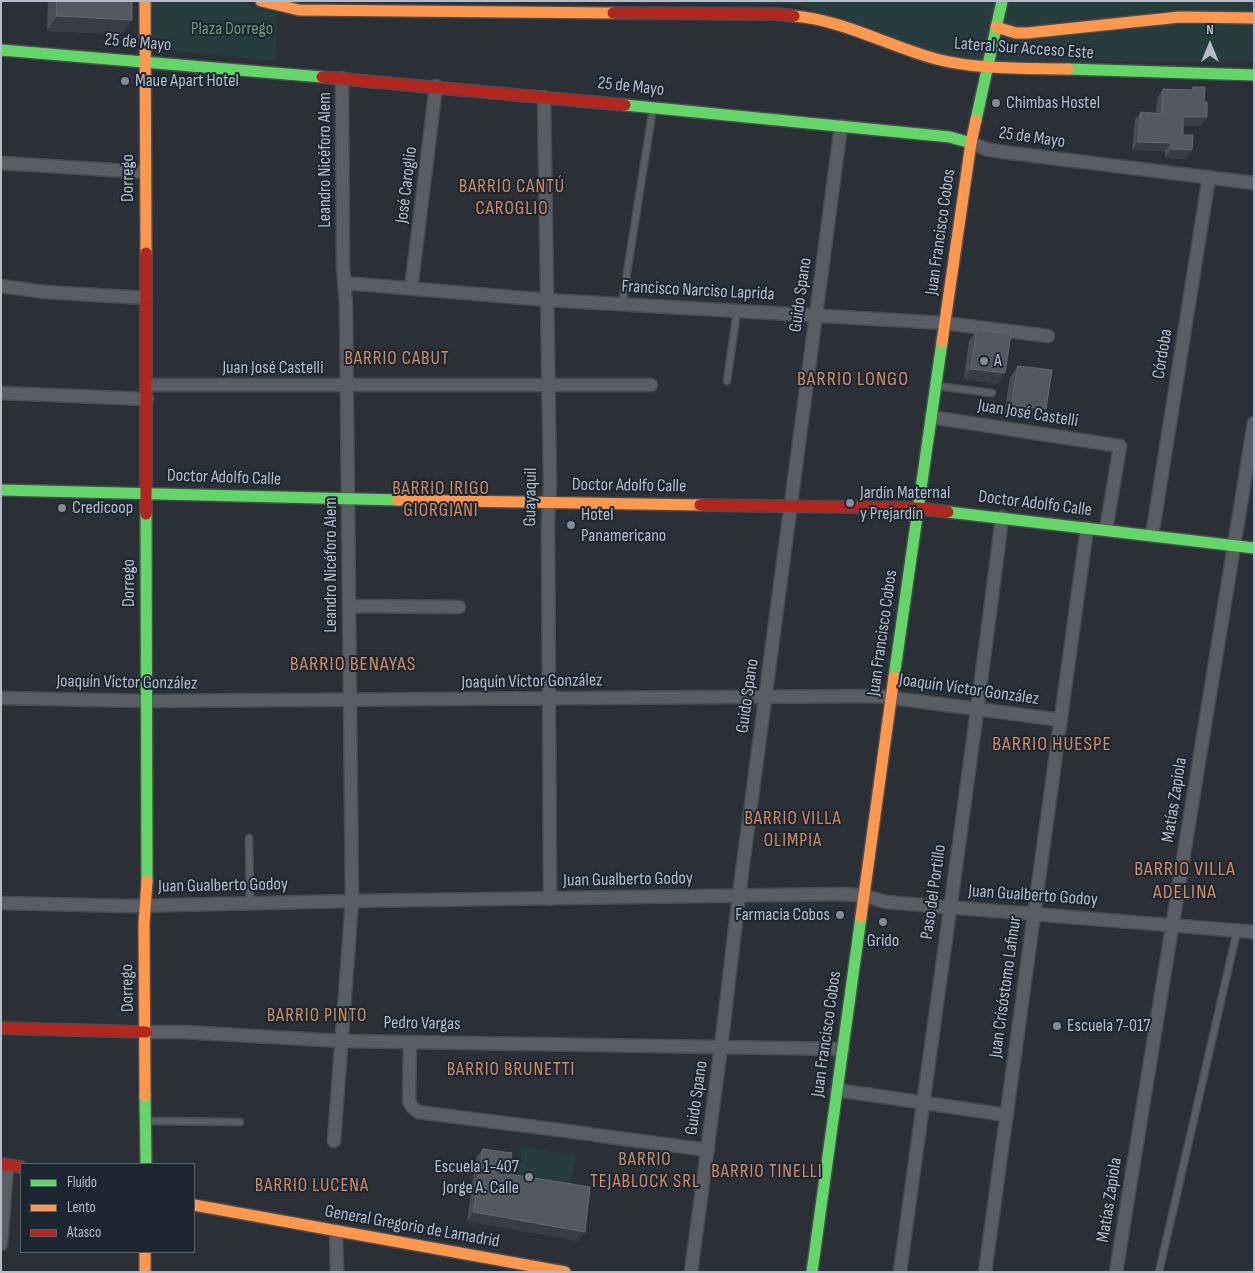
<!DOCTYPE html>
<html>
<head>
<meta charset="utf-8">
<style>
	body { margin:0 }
	#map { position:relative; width:1255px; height:1273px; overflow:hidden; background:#2a3036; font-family:"Sofia Sans Condensed",sans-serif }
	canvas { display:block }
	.frame { position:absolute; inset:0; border:2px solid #b3bcc8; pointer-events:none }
	.legend { position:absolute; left:20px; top:1163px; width:175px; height:90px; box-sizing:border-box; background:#1c2631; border:1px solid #58626d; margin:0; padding:6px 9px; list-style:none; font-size:15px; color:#b3bcc8 }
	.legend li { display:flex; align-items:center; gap:10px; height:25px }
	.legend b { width:25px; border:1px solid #58626d }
	.north { position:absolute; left:1185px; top:20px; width:50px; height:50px; -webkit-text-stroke:4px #1c2631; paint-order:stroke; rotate:0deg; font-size:14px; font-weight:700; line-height:20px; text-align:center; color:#b3bcc8 }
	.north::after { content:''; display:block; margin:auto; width:18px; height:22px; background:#b3bcc8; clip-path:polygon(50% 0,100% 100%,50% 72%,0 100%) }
</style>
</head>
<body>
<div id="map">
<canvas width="1255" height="1273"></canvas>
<div class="frame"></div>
<ul class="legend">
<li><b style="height:6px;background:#63d668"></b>Fluido</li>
<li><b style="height:6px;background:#ff974d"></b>Lento</li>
<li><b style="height:6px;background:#b3261e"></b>Atasco</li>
</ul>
<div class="north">N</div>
</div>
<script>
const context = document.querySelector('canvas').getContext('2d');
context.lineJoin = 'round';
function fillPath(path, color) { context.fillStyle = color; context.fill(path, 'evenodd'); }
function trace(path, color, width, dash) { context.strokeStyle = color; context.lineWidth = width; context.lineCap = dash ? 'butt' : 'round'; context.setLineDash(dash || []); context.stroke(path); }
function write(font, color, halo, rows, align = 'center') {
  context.font = font + ' "Sofia Sans Condensed",sans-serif'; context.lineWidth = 4; context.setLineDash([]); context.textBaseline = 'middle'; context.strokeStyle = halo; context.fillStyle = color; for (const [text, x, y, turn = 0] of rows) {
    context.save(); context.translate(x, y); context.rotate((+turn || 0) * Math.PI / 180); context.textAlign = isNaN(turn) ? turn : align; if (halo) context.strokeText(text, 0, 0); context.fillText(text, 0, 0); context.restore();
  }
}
fillPath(new Path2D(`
	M152 1H240L262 10 277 13 276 61 156 49 153 46Z
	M614 1H1254V63L993 61 932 54 795 4Z
	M522 1147 576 1155 570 1189 517 1181Z`), '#273c3d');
const lane = new Path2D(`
	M622 304 653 108
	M727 381 737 311
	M937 386 992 393
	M249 838 250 903
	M147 1121 240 1122
	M1159 1272 1237 931`);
const street = new Path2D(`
	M544 97 550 486 548 521 550 899
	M971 143 986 149 1003 152 1254 183
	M1 163 145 172
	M345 283 548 300 945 323 1048 336
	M1 286 45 292 146 298
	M411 289 436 86
	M147 385H651
	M1 393 147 399
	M931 417 1120 446 1106 530
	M1152 536 1209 177
	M349 606 459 607
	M1 698 146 701 878 696 1061 720
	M1 903 130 906 352 901 844 894 865 896 886 902 1254 932
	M146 1032H183L342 1041 843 1049
	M410 1042 409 1101 412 1107 418 1112 590 1134
	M837 1090 1007 1115
	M595 1135 708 1150
	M334 1141 352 901 346 304 343 267 342 78
	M336 1231 337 1272
	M1 1244 7 1165
	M691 1272 721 1047 739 895 841 126
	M900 1272C934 1020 971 769 1002 517
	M985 1272 1087 528
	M1116 1272 1254 423`);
const fast = new Path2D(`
	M1 50 322 77
	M1068 69 1254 75
	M625 105 950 137 971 143
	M976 120 1002 1
	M1 490 398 500
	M948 512 1254 548
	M146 514 147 881
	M894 677 942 342
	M145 1096 146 1164
	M812 1272 861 917`);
const slow = new Path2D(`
	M145 1 146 253
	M261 1 299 10 613 13
	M794 16C843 20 888 46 936 59 979 70 1024 68 1068 69
	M996 27 1016 33H1027L1180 17 1254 18
	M942 342 971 143 976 120
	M398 500 700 505
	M861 917 894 677
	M145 1096 144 924 147 881
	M194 1205 565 1272
	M145 1252V1272`);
const jam = new Path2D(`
	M613 13 777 14 794 16
	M322 77 625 105
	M146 253V514
	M700 505 918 508 948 512
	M1 1028 146 1032
	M1 1164 21 1167`);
trace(lane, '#484c51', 9);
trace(street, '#484c51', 15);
trace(fast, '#484c51', 14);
trace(slow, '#484c51', 14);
trace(jam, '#484c51', 14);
trace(lane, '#595e64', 6);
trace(street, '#595e64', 12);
trace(fast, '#63d668', 11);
trace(slow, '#ff974d', 11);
trace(jam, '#b3261e', 11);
fillPath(new Path2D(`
	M48 1H132V20L122 34 47 31Z
	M1193 87 1204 102 1207 117 1201 126H1183V135L1186 159 1165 158V151L1132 150 1135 120 1141 112 1156 113 1157 98 1163 89 1191 90Z
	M977 330 998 384 964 379 969 341Z
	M1018 366 1046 409 1038 420 1004 415 1010 377Z
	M483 1149 509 1174 578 1241 467 1221 476 1158Z`), '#494d54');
fillPath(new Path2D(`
	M57 16 132 20 122 34 47 31Z
	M1183 117H1207L1201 126H1177Z
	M1138 142 1171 143 1165 151 1132 150Z
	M1171 149 1192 150 1186 159 1165 158Z
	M971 369 1005 373 998 384 964 379Z
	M1012 405 1046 409 1038 420 1004 415Z
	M474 1212 585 1232 578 1241 467 1221Z`), '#383d43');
const building = new Path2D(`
	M57 1H132V20L57 16Z
	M1193 87H1205L1204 102H1207V117H1183V135H1193L1192 150 1171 149V143L1138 142 1141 112 1162 114 1163 89 1193 90Z
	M977 330 1011 334 1005 373 971 369Z
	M1018 366 1052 370 1046 409 1012 405Z
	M483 1149 512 1153 509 1174 590 1187 585 1232 474 1212Z`);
fillPath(building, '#545960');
trace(building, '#636970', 1);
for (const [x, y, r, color] of [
	[125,81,5,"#838b95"],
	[996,103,5,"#838b95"],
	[984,361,5,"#838b95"],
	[850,503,5,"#838b95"],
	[62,508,5,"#838b95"],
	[571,525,5,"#838b95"],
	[840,915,5,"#838b95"],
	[883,922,5,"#838b95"],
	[1057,1026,5,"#838b95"],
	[529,1177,5,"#838b95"]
]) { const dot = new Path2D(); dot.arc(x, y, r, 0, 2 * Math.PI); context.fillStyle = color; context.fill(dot); trace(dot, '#1c2631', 2); }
write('18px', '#6a9872', '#1c2631', [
	["Plaza Dorrego",232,29]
]);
write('18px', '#b3bcc8', '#1c2631', [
	["25 de Mayo",138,43,5],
	["Lateral Sur Acceso Este",1024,49,4],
	["25 de Mayo",631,87,6],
	["25 de Mayo",1032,138,8],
	["Leandro Nicéforo Alem",325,160,-90],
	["Dorrego",128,178,-90],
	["José Caroglio",407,185,-83],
	["Juan Francisco Cobos",941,232,-82],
	["Francisco Narciso Laprida",698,291,3],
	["Guido Spano",801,295,-82],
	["Córdoba",1163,354,-81],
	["Juan José Castelli",273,368],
	["Juan José Castelli",1028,414,9],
	["Doctor Adolfo Calle",224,478,2],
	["Doctor Adolfo Calle",629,486,1],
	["Guayaquil",531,497,-89],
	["Doctor Adolfo Calle",1035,504,7],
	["Leandro Nicéforo Alem",331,565,-90],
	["Dorrego",129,583,-90],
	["Juan Francisco Cobos",883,633,-82],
	["Joaquín Víctor González",532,682,-1],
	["Joaquín Víctor González",127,683,1],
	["Joaquín Víctor González",969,690,8],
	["Guido Spano",748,696,-82],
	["Matías Zapiola",1175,800,-81],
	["Juan Gualberto Godoy",628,880,-1],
	["Juan Gualberto Godoy",223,886,-1],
	["Paso del Portillo",934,892,-82],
	["Juan Gualberto Godoy",1033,896,4],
	["Juan Crisóstomo Lafinur",1006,987,-82],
	["Dorrego",128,988,-91],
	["Pedro Vargas",422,1024,1],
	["Juan Francisco Cobos",827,1034,-82],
	["Guido Spano",697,1098,-82],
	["Matías Zapiola",1110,1200,-81],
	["General Gregorio de Lamadrid",412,1227,10]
]);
write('18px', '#b3bcc8', '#1c2631', [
	["Maue Apart Hotel",135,81],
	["Chimbas Hostel",1006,103],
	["A",994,361],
	["Jardín Maternal",860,493],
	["y Prejardín",860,514],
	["Credicoop",72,508],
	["Hotel",581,515],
	["Panamericano",581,536],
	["Farmacia Cobos",830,915,"right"],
	["Grido",883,941,"center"],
	["Escuela 7-017",1067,1026],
	["Escuela 1-407",519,1167,"right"],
	["Jorge A. Calle",519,1188,"right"]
], 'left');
context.letterSpacing = '1px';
write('19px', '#d28c63', '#1c2631', [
	["BARRIO CANTÚ",512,187],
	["CAROGLIO",512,209],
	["BARRIO CABUT",397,359],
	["BARRIO IRIGO",441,489],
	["GIORGIANI",441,511],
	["BARRIO VILLA",793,819],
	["OLIMPIA",793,841],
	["BARRIO PINTO",317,1016],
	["BARRIO BRUNETTI",511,1070],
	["BARRIO",645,1160],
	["TEJABLOCK SRL",645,1182],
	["BARRIO TINELLI",767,1172],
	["BARRIO LUCENA",312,1186]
]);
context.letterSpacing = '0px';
context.letterSpacing = '1px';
write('20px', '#d28c63', '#1c2631', [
	["BARRIO LONGO",853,380],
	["BARRIO BENAYAS",353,665],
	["BARRIO HUESPE",1052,745],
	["BARRIO VILLA",1185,870],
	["ADELINA",1185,893]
]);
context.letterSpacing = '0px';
</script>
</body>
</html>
